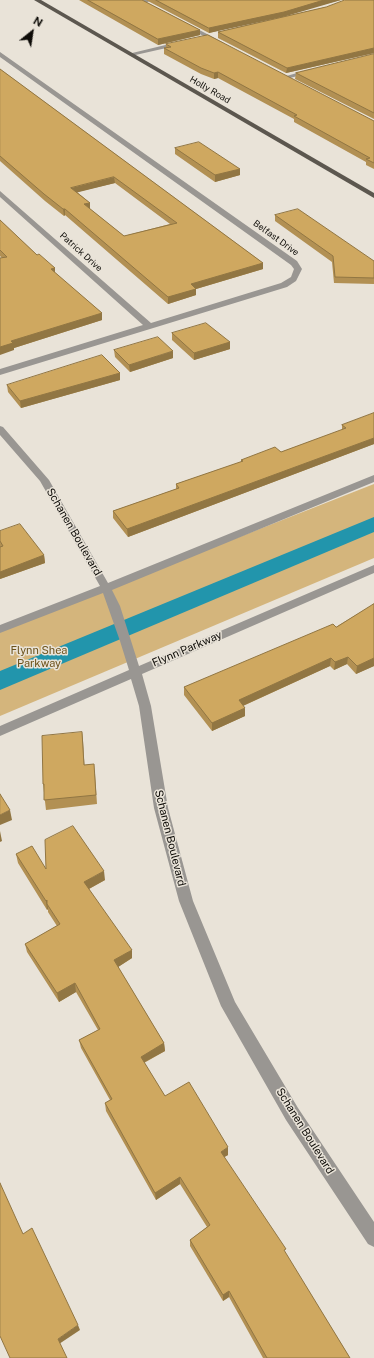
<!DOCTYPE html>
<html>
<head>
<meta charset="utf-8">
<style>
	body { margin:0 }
	#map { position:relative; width:374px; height:1358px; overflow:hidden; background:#e9e3d8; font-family:"Public Sans",sans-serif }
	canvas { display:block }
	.north { position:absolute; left:12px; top:12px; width:40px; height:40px; -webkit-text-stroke:3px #e9e3d8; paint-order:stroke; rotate:30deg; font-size:11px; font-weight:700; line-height:16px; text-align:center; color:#0e0c08 }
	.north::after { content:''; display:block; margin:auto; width:14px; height:18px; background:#0e0c08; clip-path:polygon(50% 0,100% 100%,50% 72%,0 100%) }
</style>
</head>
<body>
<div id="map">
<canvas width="374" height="1358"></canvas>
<div class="north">N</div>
</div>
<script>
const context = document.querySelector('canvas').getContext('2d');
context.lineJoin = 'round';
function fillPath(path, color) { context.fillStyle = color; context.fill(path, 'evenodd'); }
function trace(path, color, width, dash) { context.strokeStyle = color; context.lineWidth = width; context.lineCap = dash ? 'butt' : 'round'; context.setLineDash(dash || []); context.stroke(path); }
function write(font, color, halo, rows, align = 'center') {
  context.font = font + ' "Public Sans",sans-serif'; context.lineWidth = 3; context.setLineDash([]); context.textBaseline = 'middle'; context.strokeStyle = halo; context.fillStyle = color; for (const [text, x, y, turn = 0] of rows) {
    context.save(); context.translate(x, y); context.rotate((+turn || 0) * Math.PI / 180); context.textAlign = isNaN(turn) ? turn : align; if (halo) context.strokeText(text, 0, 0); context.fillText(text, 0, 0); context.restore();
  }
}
fillPath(new Path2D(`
	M374 484V558L0 716V631Z`), '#d4b57c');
fillPath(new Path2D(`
	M374 517V532L0 690V671Z`), '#2295ac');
fillPath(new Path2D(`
	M144 0H153L142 4 139 2Z
	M184 24H188L224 43 219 44 184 26Z
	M182 41 184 42V44L131 56 128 54Z
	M0 52 297 261 302 269 296 281 287 287 0 375V369L143 325 0 197V191L151 323 281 283 291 277 294 269 291 265 0 57Z
	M311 69 313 70V72L286 79 283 77Z
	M0 426 3 427 49 480 108 583 374 475V482L112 590 120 606 139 666 374 565V573L142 674 151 706 168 808 193 901 235 1002 298 1108 374 1222V1247L368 1244 286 1120 221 1006 179 901 154 808 139 706 131 679 0 736V726L129 670 120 641 103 593 0 633V625L100 586 40 481 0 435Z`), '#999692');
fillPath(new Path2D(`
	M34 0H41L374 193V198Z`), '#5c574f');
fillPath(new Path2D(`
	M79 0H142L200 30V35L158 45Z
	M146 0H341L209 33Z
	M374 0V53L286 73 218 38V32L326 7Z
	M166 44 374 121V169L366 165V162L294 122V119L218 78 214 79 201 74 164 54V48H166Z
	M374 54V119L295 79 296 73Z
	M0 69 263 263V269L196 289V295L168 304 65 215 64 216 45 201 0 161ZM115 183 170 224 124 236 90 209V203L77 192Z
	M175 148 240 169V175L215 182 175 154Z
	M275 215 374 261V284L334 283 332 262 275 221Z
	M0 220 37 255 55 268V273L102 313V320L14 348V350L2 258 0 256Z
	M172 333 230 342V349L194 360 172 340Z
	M114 350 173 358 130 372 115 357Z
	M120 373V380L21 408 8 392 7 385Z
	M374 413V444L128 537 113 518V511L176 489V484L241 462V460L281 452 342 430V425Z
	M0 531 44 555 45 563 0 579Z
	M374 604V666L356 674 347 664 334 670 330 666 243 706 245 716 212 731 184 695V687L336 627Z
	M82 732 84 765 95 774 97 804 46 810 43 784Z
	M16 854 46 869 105 880 89 889 132 958 118 967 164 1043 165 1051 144 1063 165 1096 228 1155 224 1157 285 1253 350 1358H263L229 1297 223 1301 190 1246V1240L207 1227 180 1184 156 1200 106 1111 105 1103 110 1100 81 1048 79 1040 98 1030 76 992 59 1002 27 952 25 944 57 926 48 912V909L47 910 18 863Z`), '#b29053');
fillPath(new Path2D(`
	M324 0H341L283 17 209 33V28Z
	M200 30V35L158 45V39Z
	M374 48V53L286 73 287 68Z
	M218 72V78L214 79V73Z
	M240 169V175L215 182V175Z
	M114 177 115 183 71 194V188Z
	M90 203V209L84 204Z
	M63 209H65V215L64 216Z
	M263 263V269L196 289V295L168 304V297L191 284Z
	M55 268V275L51 269Z
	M102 313V320L14 348V350L0 355V347L11 341Z
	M230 342V349L194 360V353Z
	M173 351V358L130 372 129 365Z
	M120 373V380L21 408 20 401Z
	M374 438V444L128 537 127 529Z
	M44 555 45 563 0 579V572Z
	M348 657 347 664 334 670 335 662Z
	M331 658 330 666 238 708 239 700Z
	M374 658V666L356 674 357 666Z
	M245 708V716L212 731V723Z
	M82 732 83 741 85 775 84 765Z
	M10 810 12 820 0 825V815Z
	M0 831 2 841 0 842Z
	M104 871 105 880 85 891 84 882Z
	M47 900 48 909 47 910 46 901Z
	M132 950V958L115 969 114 960Z
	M75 983 76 992 59 1002 57 993Z
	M164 1043 165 1051 141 1064V1057Z
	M228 1147V1155L221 1159V1152Z
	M180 1177V1184L156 1200 155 1193Z
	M229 1291V1297L223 1301V1295Z
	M78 1325 80 1330 59 1344 58 1339Z`), '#917643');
const building = new Path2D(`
	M88 0H142L200 30 158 39Z
	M156 0H324L284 12 209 28Z
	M345 0H374V48L287 68 218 32 326 7Z
	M208 35 374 121V163L366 159 370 158 294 116 297 115 218 72 214 73 201 68 164 48 171 47 166 44Z
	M374 54V113L296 73Z
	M0 69 263 263 191 284 196 289 168 297 65 209H63L44 194 0 156ZM114 177 177 223 124 236 84 204 90 203 71 188Z
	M199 142 240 169 215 175 175 148Z
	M298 209 374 261V278L335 277 333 256 275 215Z
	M0 220 37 255 39 254 55 268 51 269 102 313 11 341 13 343 0 347V258L7 257 0 250Z
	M206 323 230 342 194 353 172 333Z
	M158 337 173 351 129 365 114 350Z
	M102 355 120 373 20 401 7 385Z
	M374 413V438L127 529 113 511 179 488 176 484 243 461 241 460 275 447 281 452 346 428 342 425Z
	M20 524 44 555 0 572V547L3 546 0 541V531Z
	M374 604V658L357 666 348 657 335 662 331 658 239 700 245 708 212 723 184 687 333 624 336 627Z
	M82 732 84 765 94 764 96 795 44 800V784H43L42 736Z
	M0 794 10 810 0 815Z
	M73 826 104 871 84 882 132 950 114 960 164 1043 141 1057 165 1096 189 1082 228 1147 221 1152 286 1249 284 1250 350 1358H267L229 1291 223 1295 190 1240 210 1225 180 1177 155 1193 105 1103 112 1099 79 1040 100 1029 75 983 57 993 25 944 60 924 47 904V900L46 901 16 854 32 846 46 869 45 840Z
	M0 1183 23 1234 32 1228 78 1325 58 1339 67 1358H10L0 1336Z`);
fillPath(building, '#cfa860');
trace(building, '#917643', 1);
write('9px', '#0e0c08', '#e9e3d8', [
	["Holly Road",210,90,30],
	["Belfast Drive",276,238,36],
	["Patrick Drive",81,252,42]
]);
write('11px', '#0e0c08', '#e9e3d8', [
	["Schanen Boulevard",74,532,60],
	["Flynn Parkway",187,649,-23],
	["Schanen Boulevard",170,838,76],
	["Schanen Boulevard",305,1131,58]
]);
write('11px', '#6c521b', '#e9e3d8', [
	["Flynn Shea",39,651],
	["Parkway",39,664]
]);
</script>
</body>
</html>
